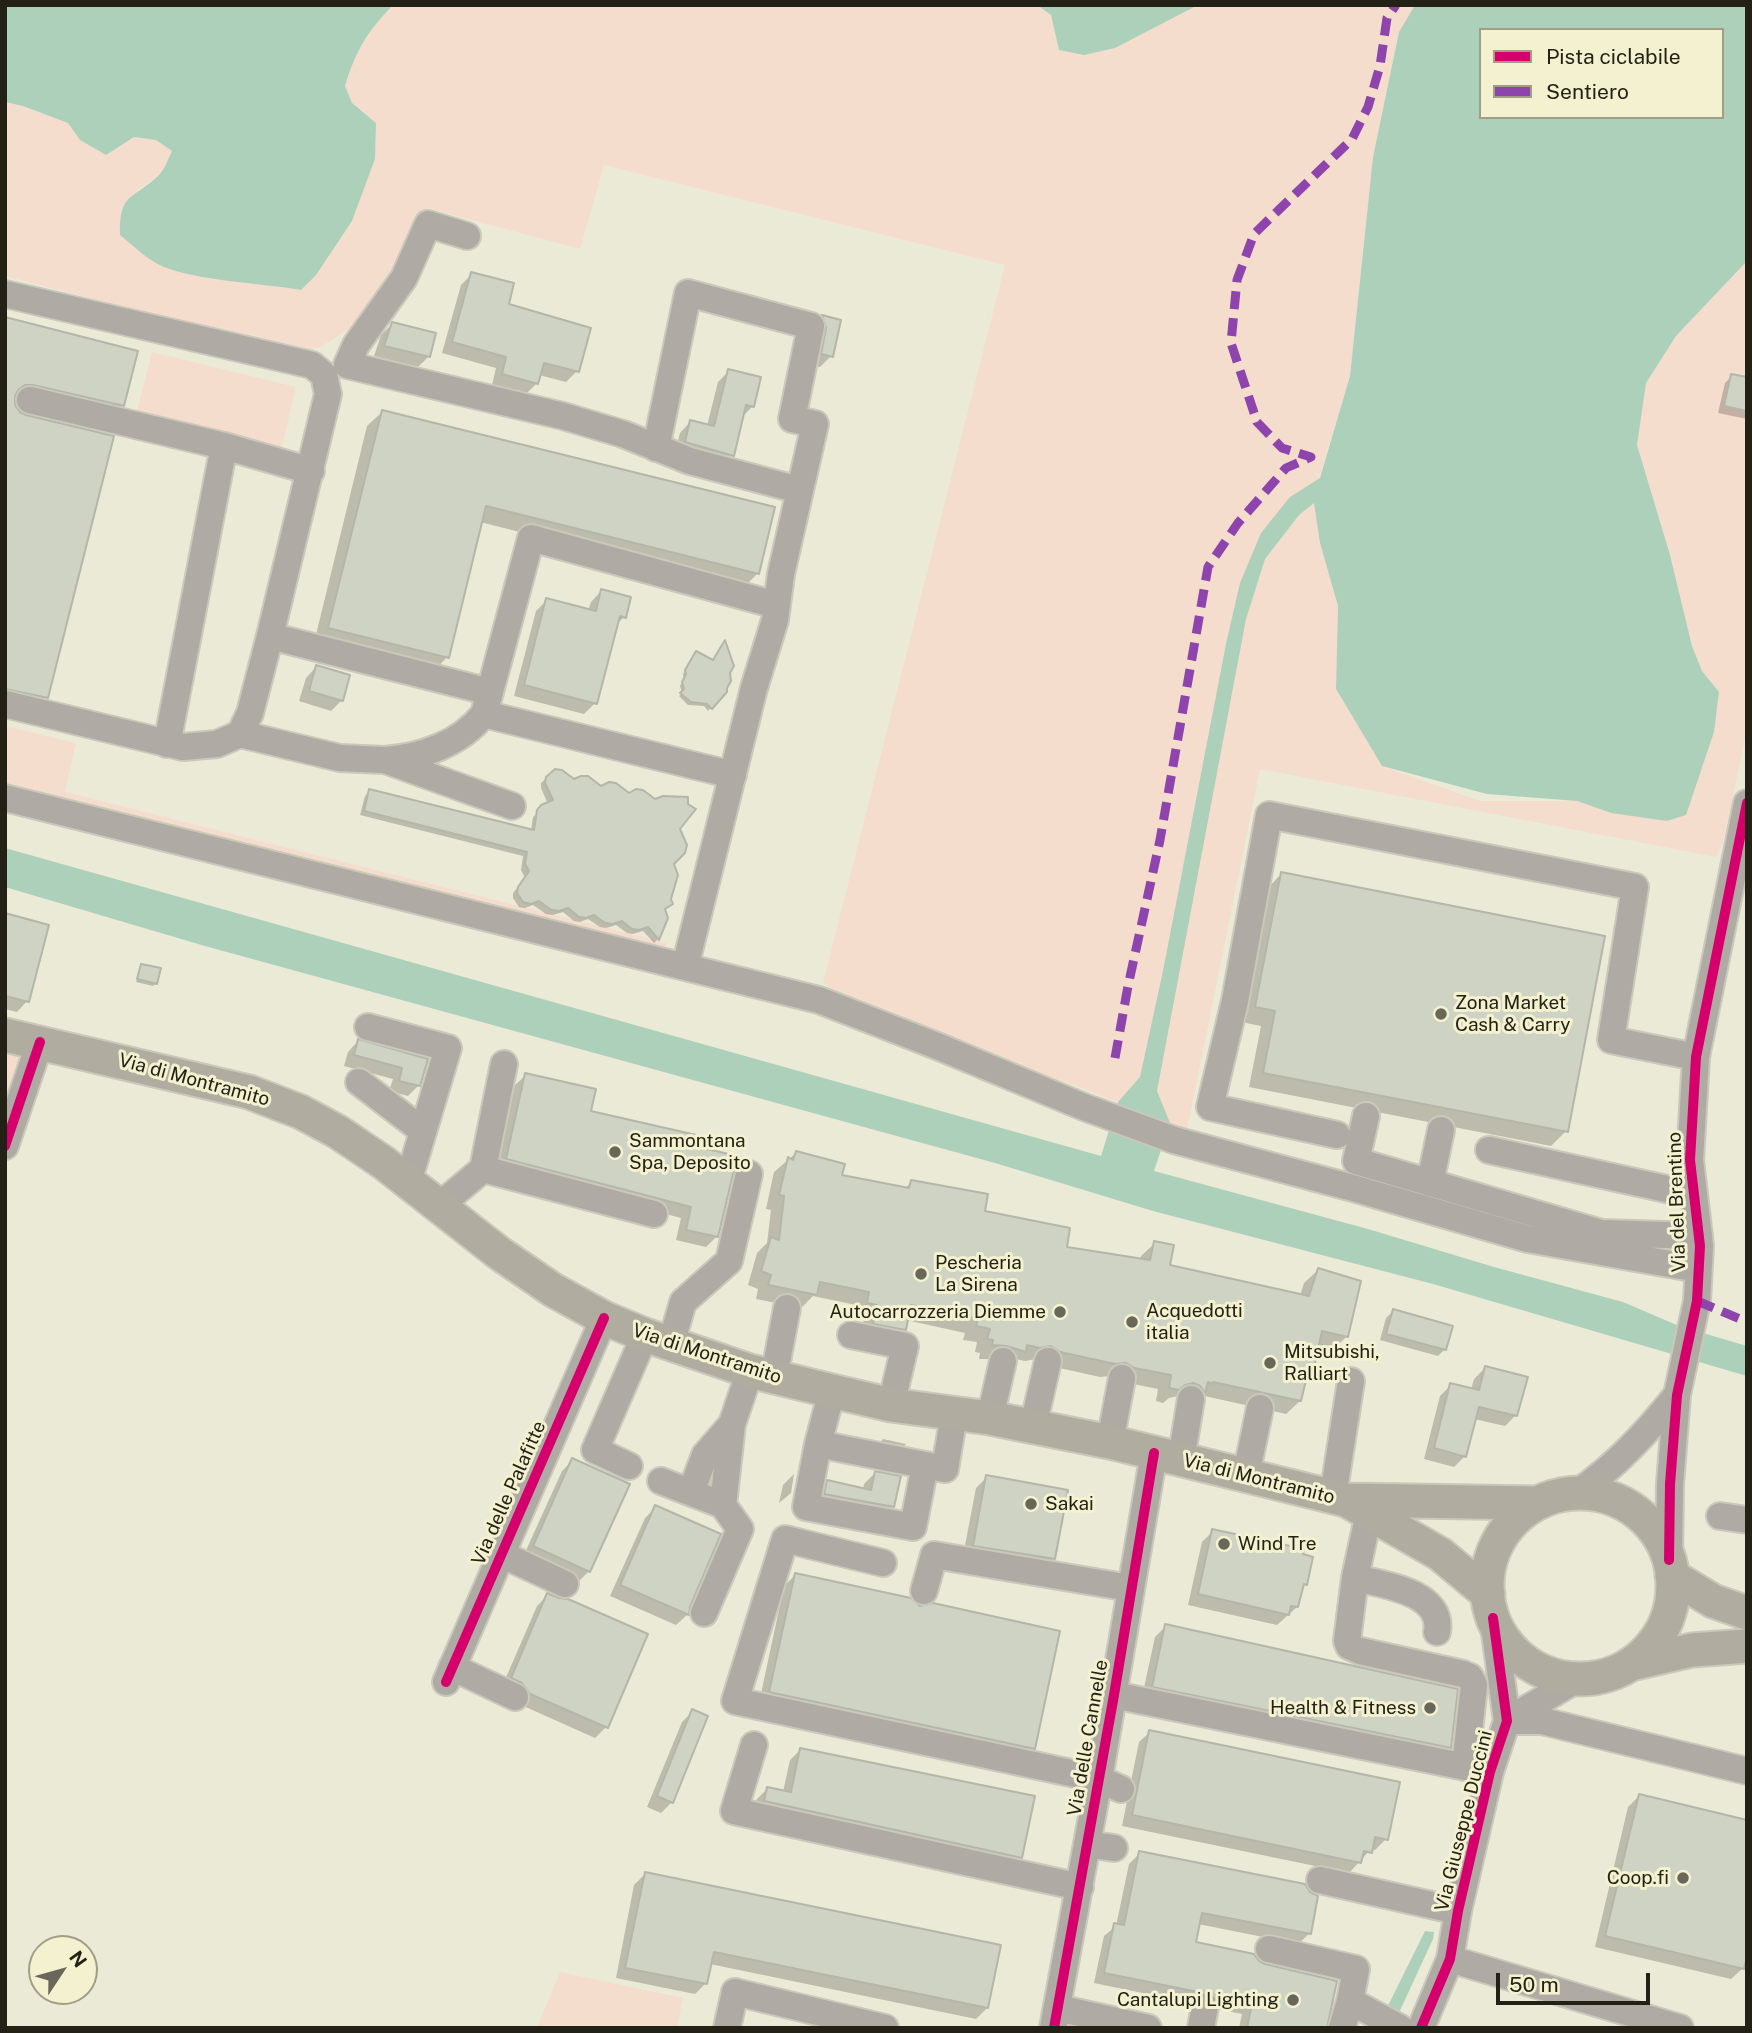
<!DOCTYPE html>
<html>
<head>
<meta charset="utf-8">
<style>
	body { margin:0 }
	#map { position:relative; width:1752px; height:2033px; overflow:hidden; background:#ebead7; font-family:"Public Sans",sans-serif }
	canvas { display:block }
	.frame { position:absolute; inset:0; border:7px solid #232115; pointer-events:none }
	.legend { position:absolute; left:1479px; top:28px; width:245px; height:91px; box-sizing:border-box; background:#f3f1cf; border:2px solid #a09e85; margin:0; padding:9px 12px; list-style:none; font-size:21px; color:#232115 }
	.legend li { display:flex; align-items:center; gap:14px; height:35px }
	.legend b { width:35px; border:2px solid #a09e85 }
	.north { position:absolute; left:28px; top:1935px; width:70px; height:70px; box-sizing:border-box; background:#f3f1cf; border:2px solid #a09e85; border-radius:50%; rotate:54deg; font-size:19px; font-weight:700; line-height:28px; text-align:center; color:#232115 }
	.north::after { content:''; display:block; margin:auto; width:24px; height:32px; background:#696759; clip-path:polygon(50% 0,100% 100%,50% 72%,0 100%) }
	.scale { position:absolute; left:1496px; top:1973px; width:154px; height:32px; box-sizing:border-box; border:4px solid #232115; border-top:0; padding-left:9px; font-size:21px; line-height:24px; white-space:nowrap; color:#232115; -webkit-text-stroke:5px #f3f1cf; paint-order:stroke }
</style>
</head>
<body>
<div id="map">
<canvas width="1752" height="2033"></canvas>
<div class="frame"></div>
<ul class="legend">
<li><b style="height:9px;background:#d6006c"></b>Pista ciclabile</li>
<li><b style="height:9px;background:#8e44ad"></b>Sentiero</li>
</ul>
<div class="north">N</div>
<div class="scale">50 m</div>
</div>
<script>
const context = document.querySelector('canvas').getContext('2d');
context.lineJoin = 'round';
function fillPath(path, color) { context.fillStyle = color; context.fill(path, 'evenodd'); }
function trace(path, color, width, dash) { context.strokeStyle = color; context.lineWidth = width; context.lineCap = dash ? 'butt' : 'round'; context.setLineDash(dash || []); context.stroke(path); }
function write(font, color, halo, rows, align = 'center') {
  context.font = font + ' "Public Sans",sans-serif'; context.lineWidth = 6; context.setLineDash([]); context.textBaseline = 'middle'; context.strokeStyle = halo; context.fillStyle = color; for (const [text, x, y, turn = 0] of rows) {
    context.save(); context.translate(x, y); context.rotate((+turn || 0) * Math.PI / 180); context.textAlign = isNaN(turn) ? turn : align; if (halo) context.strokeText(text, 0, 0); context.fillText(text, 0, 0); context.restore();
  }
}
fillPath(new Path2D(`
	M393 5H1037L1051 15 1059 50 1166 21 1198 5H1415L1399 32 1373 157 1350 376 1314 495 1320 543 1338 606 1336 689 1382 766 1480 801H1577L1611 813 1703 762 1714 732 1719 692 1702 671 1692 646 1670 555 1637 445 1645 383 1676 336 1747 261V729L1723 842 1716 857 1260 769 1187 1130 1084 1089 860 1008 823 983 1005 265 604 165 580 249 427 208 397 276 358 323 319 348 297 351 5 276V102L23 106 68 123 80 140 106 154 134 137 156 140 172 151 160 175 137 190 120 235 134 246 263 284 300 290 352 221 375 159 376 123 352 103 345 86C356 50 367 32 393 5Z
	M152 352 296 387 280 454 135 419Z
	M5 726 76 743 65 792 666 943 664 953 5 789Z
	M5 1035 40 1042 5 1146Z
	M560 1972 683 1998 677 2028H537Z`), '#f4ddcd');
fillPath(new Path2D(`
	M5 5H393C367 32 356 50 345 86L352 103 376 123 375 159 352 221 316 275 301 290C261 283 200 281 164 267 147 260 134 246 120 235 119 193 132 200 158 176 164 171 168 159 172 151L156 140 134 137 106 155 80 140 68 123 23 106 5 102Z
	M1037 5H1198L1115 48 1084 55 1059 50 1051 15Z
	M1415 5H1747V261L1676 336 1646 383 1637 445 1670 555 1692 646 1702 671 1719 692 1714 732 1686 815 1667 821 1611 813 1577 801 1487 794 1382 766 1336 689 1338 606 1320 543 1314 503 1299 515 1265 559 1246 619 1157 1091 1170 1123 1154 1171 1368 1229 1494 1267 1623 1302 1679 1326 1747 1346V1376L1433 1284 1153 1211 995 1163 205 946 5 887V848L1101 1156 1118 1102 1140 1077 1163 971 1226 644 1240 583 1261 533 1290 497 1320 478 1350 376 1373 157 1399 32ZM1481 30H1722V117H1481Z
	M1425 1931 1434 1932 1433 1939 1392 2028H1377Z`), '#add0ba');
fillPath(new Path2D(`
	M472 274 577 371 566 382 539 375 537 383 526 394 492 385 496 368 442 353 461 285Z
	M823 317 839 321 831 356 820 367 811 365 812 328Z
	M5 319 122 405 107 420 13 399 46 697 31 712 5 705Z
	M392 324 429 356 418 367 374 356 381 335Z
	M729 371 753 406 742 417 732 455 721 466 675 453 680 433 690 422 707 426 718 382Z
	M1732 376 1747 379V419L1718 413 1725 383Z
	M382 412 758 573 743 588 480 522 447 657 433 672 314 643 367 426Z
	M601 591 624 617 615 626 595 703 584 714 514 696 536 611 547 600 588 611 591 602Z
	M693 656 713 662 728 673 725 692 708 711 704 706 688 705 679 696 682 693 680 686 684 678 683 674Z
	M316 667 342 700 331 711 299 701 306 678Z
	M555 771 574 781 600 788 678 828 663 910 666 918 658 939 654 943 643 931 633 934 627 933 616 925 606 928 600 927 588 919 580 922 574 921 563 912 553 915 546 914 533 905 525 908 519 907 513 898V893L525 878 521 870 523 856 360 815 365 796 369 791 531 831 533 817 548 804 541 788V783Z
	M1281 874 1566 1131 1551 1146 1249 1087 1261 1026 1241 1022 1267 889Z
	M5 917 27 1001 17 1012 5 1009Z
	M142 966 156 983 153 986 136 982Z
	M358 1041 426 1060 419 1085 408 1096 389 1091 393 1079 344 1066 348 1052Z
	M526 1075 589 1112 701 1149 732 1170 717 1236 706 1247 676 1240 681 1218 496 1169 515 1085Z
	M796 1153 840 1177 904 1189 912 1182 1065 1248 1140 1261 1141 1256 1155 1243 1168 1266 1300 1296 1304 1283 1318 1270 1347 1336 1333 1350 1317 1347 1311 1377 1303 1384 1300 1401 1286 1414 1200 1395 1187 1400 1178 1396 1169 1398 1163 1403 1156 1401 1158 1389 1119 1381 1111 1376 1100 1377 1046 1365 1036 1359 1025 1361 1016 1359 1011 1365 991 1359H979L980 1353 975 1352 977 1342 963 1340 965 1333 906 1320 904 1329 890 1343 861 1337 864 1318 854 1316 856 1305 813 1296 801 1308 756 1299 758 1289 748 1285 757 1253 767 1243 771 1210 766 1209 774 1172Z
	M1393 1311 1445 1349 1438 1356 1380 1340 1386 1318Z
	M1485 1368 1516 1415 1505 1426 1474 1419 1465 1456 1454 1467 1424 1459 1440 1396 1451 1385 1471 1390 1474 1379Z
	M883 1439 906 1444 895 1456 872 1450Z
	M573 1460 589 1571 578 1582 523 1557 562 1471Z
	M875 1473 892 1506 881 1517 815 1505 817 1493 828 1482 863 1490 864 1484Z
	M794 1474 791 1493 779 1503 783 1485Z
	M987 1477 1053 1559 1042 1569 963 1556 976 1488Z
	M656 1507 688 1606 687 1615 676 1625 610 1596 645 1518Z
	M1213 1531 1305 1584 1301 1588 1297 1607 1277 1625 1188 1605 1202 1542Z
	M795 1575 1033 1748 1022 1759 759 1703 784 1586Z
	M548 1595 606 1727 595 1738 519 1704 501 1689 537 1606Z
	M1166 1626 1450 1747 1439 1758 1142 1697 1155 1637Z
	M693 1711 672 1802 661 1813 647 1807 682 1722Z
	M1150 1732 1386 1839 1375 1850 1371 1849 1349 1873 1122 1826 1139 1742Z
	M801 1749 1020 1857 1009 1868 754 1812 756 1800 767 1789 783 1792 790 1760Z
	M1639 1796 1742 1969 1731 1979 1595 1947 1628 1807Z
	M1140 1853 1309 1934 1298 1944 1198 1924 1194 1943 1326 2028H1239L1242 2014 1206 2007 1197 2001 1186 2002 1094 1983 1104 1936 1116 1926 1129 1864Z
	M645 1874 987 2008 976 2019 710 1964 706 1983 695 1994 616 1978 634 1885Z`), '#0003');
const building = new Path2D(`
	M471 272 514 283 509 304 591 328 579 372 544 363 538 384 502 374 506 357 452 342Z
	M822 315 841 320 833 357 821 354 826 328Z
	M5 317 138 351 124 406 33 385H25L19 389 15 396V405L20 412 26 415 114 436 48 698 5 689Z
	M392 322 436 333 430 357 384 346Z
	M728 369 761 377 754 407 746 405 734 456 685 442 690 420 714 426Z
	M1731 374 1747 377V411L1724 406Z
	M382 410 775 507 759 574 486 506 449 658 328 628Z
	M601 589 631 597 626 618 620 616 597 704 524 685 546 598 596 611Z
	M725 640 734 666 730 673 731 681 727 688V692L712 709 707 704 691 702 680 693 684 689 682 682 686 674 685 670 696 651 713 660Z
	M316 665 350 675 343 701 309 691Z
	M555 769 562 770 574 779 581 776H588L601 786 609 782 616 783 629 793 636 789 643 790 655 799 663 796 688 797V804L696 809 680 829 687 845 685 853 674 864 678 875 671 899 673 904 665 909 668 918 659 940 648 927 639 930 632 929 622 921 612 924 605 923 594 915 586 918 579 917 568 908 559 911 551 910 539 901 531 904 523 902 517 893 518 887 529 871 525 864 527 852 364 811 369 789 534 830 537 810 541 805 553 800 545 783 546 777Z
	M1281 872 1605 936 1568 1132 1263 1073 1275 1011 1255 1007Z
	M5 913 49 925 29 1002 5 996Z
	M141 964 161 968 157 984 137 979Z
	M358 1039 428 1059 420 1086 399 1081 402 1068 354 1055Z
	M525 1073 596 1089 591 1111 705 1137 703 1148 741 1157 734 1170 718 1237 686 1230 691 1207 506 1159Z
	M796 1151 845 1164 842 1175 909 1188 911 1180 988 1194 985 1211 1070 1228 1067 1247 1150 1260 1154 1241 1174 1245 1170 1265 1309 1296 1318 1268 1361 1281 1348 1337 1322 1331 1312 1377 1307 1376 1301 1401 1213 1382V1384L1208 1382 1205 1393 1200 1386 1193 1383 1185 1385 1179 1390 1169 1388 1171 1375 1134 1368 1126 1363 1115 1364 1060 1352 1051 1346 1040 1348 1027 1345 1026 1352 1006 1346 992 1345 993 1340 987 1339 990 1329 976 1326 978 1319 911 1305 906 1330 873 1324 877 1305 867 1303 869 1292 820 1282 817 1295 768 1285 771 1275 761 1271 771 1237 779 1240 784 1196 779 1195 788 1157 793 1160Z
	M1393 1309 1453 1326 1446 1350 1386 1334Z
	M1485 1366 1528 1377 1517 1416 1479 1407 1466 1457 1434 1448 1450 1383 1479 1390Z
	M572 1458 630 1484 590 1572 533 1546Z
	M875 1471 901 1476 894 1507 824 1494 827 1480 871 1490Z
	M986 1475 1068 1490 1055 1559 973 1546Z
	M655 1505 721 1534 690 1607 689 1615 620 1585Z
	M1212 1529 1304 1549 1303 1554 1313 1557 1307 1585 1304 1584 1298 1607 1291 1606 1289 1615 1198 1594Z
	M795 1573 911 1598 920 1606 933 1603 1060 1631 1035 1749 769 1692Z
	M547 1593 559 1598 568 1599 648 1634 608 1728 530 1694 522 1683 511 1678Z
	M1165 1624 1458 1689 1451 1748 1152 1687Z
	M692 1709 708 1716 673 1803 657 1796Z
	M1149 1730 1400 1782 1388 1840 1375 1837 1372 1853 1364 1851 1361 1863 1132 1815Z
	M800 1748 1035 1796 1022 1858 764 1801 767 1787 791 1792Z
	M1639 1794 1747 1820V1957L1744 1969 1605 1936Z
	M1139 1851 1305 1884 1310 1892 1318 1896 1311 1934 1202 1913 1196 1942 1254 1954 1259 1961 1265 1964 1337 1981 1327 2028H1247L1252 2004 1217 1996 1208 1991 1198 1992 1104 1973 1114 1923 1124 1925Z
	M645 1872 1001 1945 988 2008 714 1952 707 1984 625 1968Z`);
fillPath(building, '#ced3c3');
trace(building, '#b3b6a9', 2);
const minor = new Path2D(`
	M467 236 428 224 404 278 356 345 347 365 563 416 623 434 690 461 799 490
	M5 294 312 365 324 375 328 394 270 636 250 713 240 734 217 744 183 747 5 704
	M30 400 224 446 311 471
	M270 636 490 692
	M484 714 733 775
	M240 734 340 758 385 760 512 806
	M167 744 224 446
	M385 760C422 757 460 744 484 714L531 538 776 605
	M5 798 685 967 754 688 775 620 781 574 815 424 792 419 811 326 688 293 656 448
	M685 967 819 1000 937 1046 1084 1107 1174 1140 1353 1188 1528 1239 1698 1269
	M368 1027 448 1048 408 1182
	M359 1082 423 1131
	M1366 1116 1356 1161 1601 1233 1699 1236
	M1337 1135 1210 1107 1235 1001 1269 815 1635 887 1611 1040 1696 1057
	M5 1146 40 1042
	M1489 1150 1694 1195
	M483 1169 654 1214
	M1430 1183 1441 1130
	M439 1206 483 1169 504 1064
	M851 1335 905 1346 891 1405
	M671 1344 683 1302 729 1261 749 1174
	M774 1377 787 1308
	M832 1391 818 1444 945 1469 954 1414
	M990 1418 1003 1361
	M1033 1426 1048 1361
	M1110 1442 1122 1378
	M818 1444 806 1507 913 1527 925 1465
	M1181 1460 1191 1399
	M629 1466 595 1450 645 1335
	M1246 1475 1260 1408
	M661 1481 723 1505 740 1529 704 1613
	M691 1492 705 1455 732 1424 750 1371
	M1577 1493C1617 1465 1647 1432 1677 1395
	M1333 1496 1351 1381
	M723 1505 732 1424
	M1369 1513 1355 1578 1347 1641 1349 1646 1360 1651 1463 1674 1470 1677 1474 1685 1465 1767
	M1720 1516 1747 1520
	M501 1554 565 1584
	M1669 1560 1670 1484 1677 1395 1697 1301 1700 1246 1690 1160 1696 1057 1747 803
	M883 1563 785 1539 735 1701 1099 1779 1121 1789
	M1355 1578C1382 1584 1444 1592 1437 1632
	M924 1591 934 1555 1130 1588
	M452 1667 515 1697
	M446 1682 604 1318
	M1114 1695 1490 1772
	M1508 1720 1579 1678
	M1507 1721H1542L1747 1771
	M754 1745 734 1811 1080 1887
	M1087 1844 1114 1848
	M1320 1880 1458 1911
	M1269 1949 1356 1969 1350 2001 1400 2028
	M1450 1959 1680 2028
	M1057 2008 1148 2028
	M727 2028 735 1992 885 2028
	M1053 2028 1099 1779 1154 1453
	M1201 2028 1205 2006
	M1342 2028 1350 2001
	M1421 2028 1450 1959 1458 1911 1490 1772 1507 1721 1493 1618`);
const major = new Path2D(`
	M5 1035 249 1092 301 1112 338 1132 384 1163 499 1253 553 1290 604 1318 645 1335 750 1371 832 1391 891 1405 990 1418 1110 1442 1346 1500 1440 1554 1488 1594
	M1487 1586a93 93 0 1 1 186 0a93 93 0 1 1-186 0Z
	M1347 1500 1537 1503
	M1672 1576 1713 1601 1747 1613
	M1631 1664 1692 1650 1747 1646`);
trace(minor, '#c9c8ba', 30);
trace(major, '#c9c8ba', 37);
trace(minor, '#afaaa3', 26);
trace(major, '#b0aca0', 33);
trace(new Path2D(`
	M1115 1058 1128 986 1160 840 1208 567 1238 523 1286 468 1311 457 1282 448 1257 422 1231 343 1237 280 1254 234 1352 139 1368 107 1380 66 1387 18 1396 5
	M1697 1301 1747 1322`), '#8e44ad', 9, [18, 9]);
trace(new Path2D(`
	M5 1146 40 1042
	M1669 1560 1670 1484 1677 1395 1697 1301 1700 1246 1690 1160 1696 1057 1747 803
	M446 1682 604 1318
	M1054 2028 1114 1695 1154 1453
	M1421 2028 1450 1959 1458 1911 1490 1772 1507 1721 1493 1618`), '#d6006c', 10);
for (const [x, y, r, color] of [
	[1441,1014,7,"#696759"],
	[615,1152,7,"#696759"],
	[921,1274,7,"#696759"],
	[1060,1312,7,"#696759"],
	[1132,1322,7,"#696759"],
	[1270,1363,7,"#696759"],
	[1031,1504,7,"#696759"],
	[1224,1544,7,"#696759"],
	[1430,1708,7,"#696759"],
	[1683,1878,7,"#696759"],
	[1293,2000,7,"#696759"]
]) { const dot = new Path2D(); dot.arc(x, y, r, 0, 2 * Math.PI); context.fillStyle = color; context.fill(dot); trace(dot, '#f3f1cf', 2.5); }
write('19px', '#232115', '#f3f1cf', [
	["Zona Market",1455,1003],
	["Cash & Carry",1455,1025],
	["Sammontana",629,1141],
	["Spa, Deposito",629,1163],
	["Pescheria",935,1263],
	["La Sirena",935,1285],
	["Acquedotti",1146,1311],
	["italia",1146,1333],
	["Autocarrozzeria Diemme",1046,1312,"right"],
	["Mitsubishi,",1284,1352],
	["Ralliart",1284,1374],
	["Sakai",1045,1504],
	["Wind Tre",1238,1544],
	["Health & Fitness",1416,1708,"right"],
	["Coop.fi",1669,1878,"right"],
	["Cantalupi Lighting",1279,2000,"right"]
], 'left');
write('19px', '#232115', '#f3f1cf', [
	["Via di Montramito",194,1080,15],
	["Via del Brentino",1677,1202,-92],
	["Via di Montramito",707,1354,18],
	["Via di Montramito",1259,1479,14],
	["Via delle Palafitte",509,1493,-66],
	["Via delle Cannelle",1088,1738,-80],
	["Via Giuseppe Duccini",1464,1821,-76]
]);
</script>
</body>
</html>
